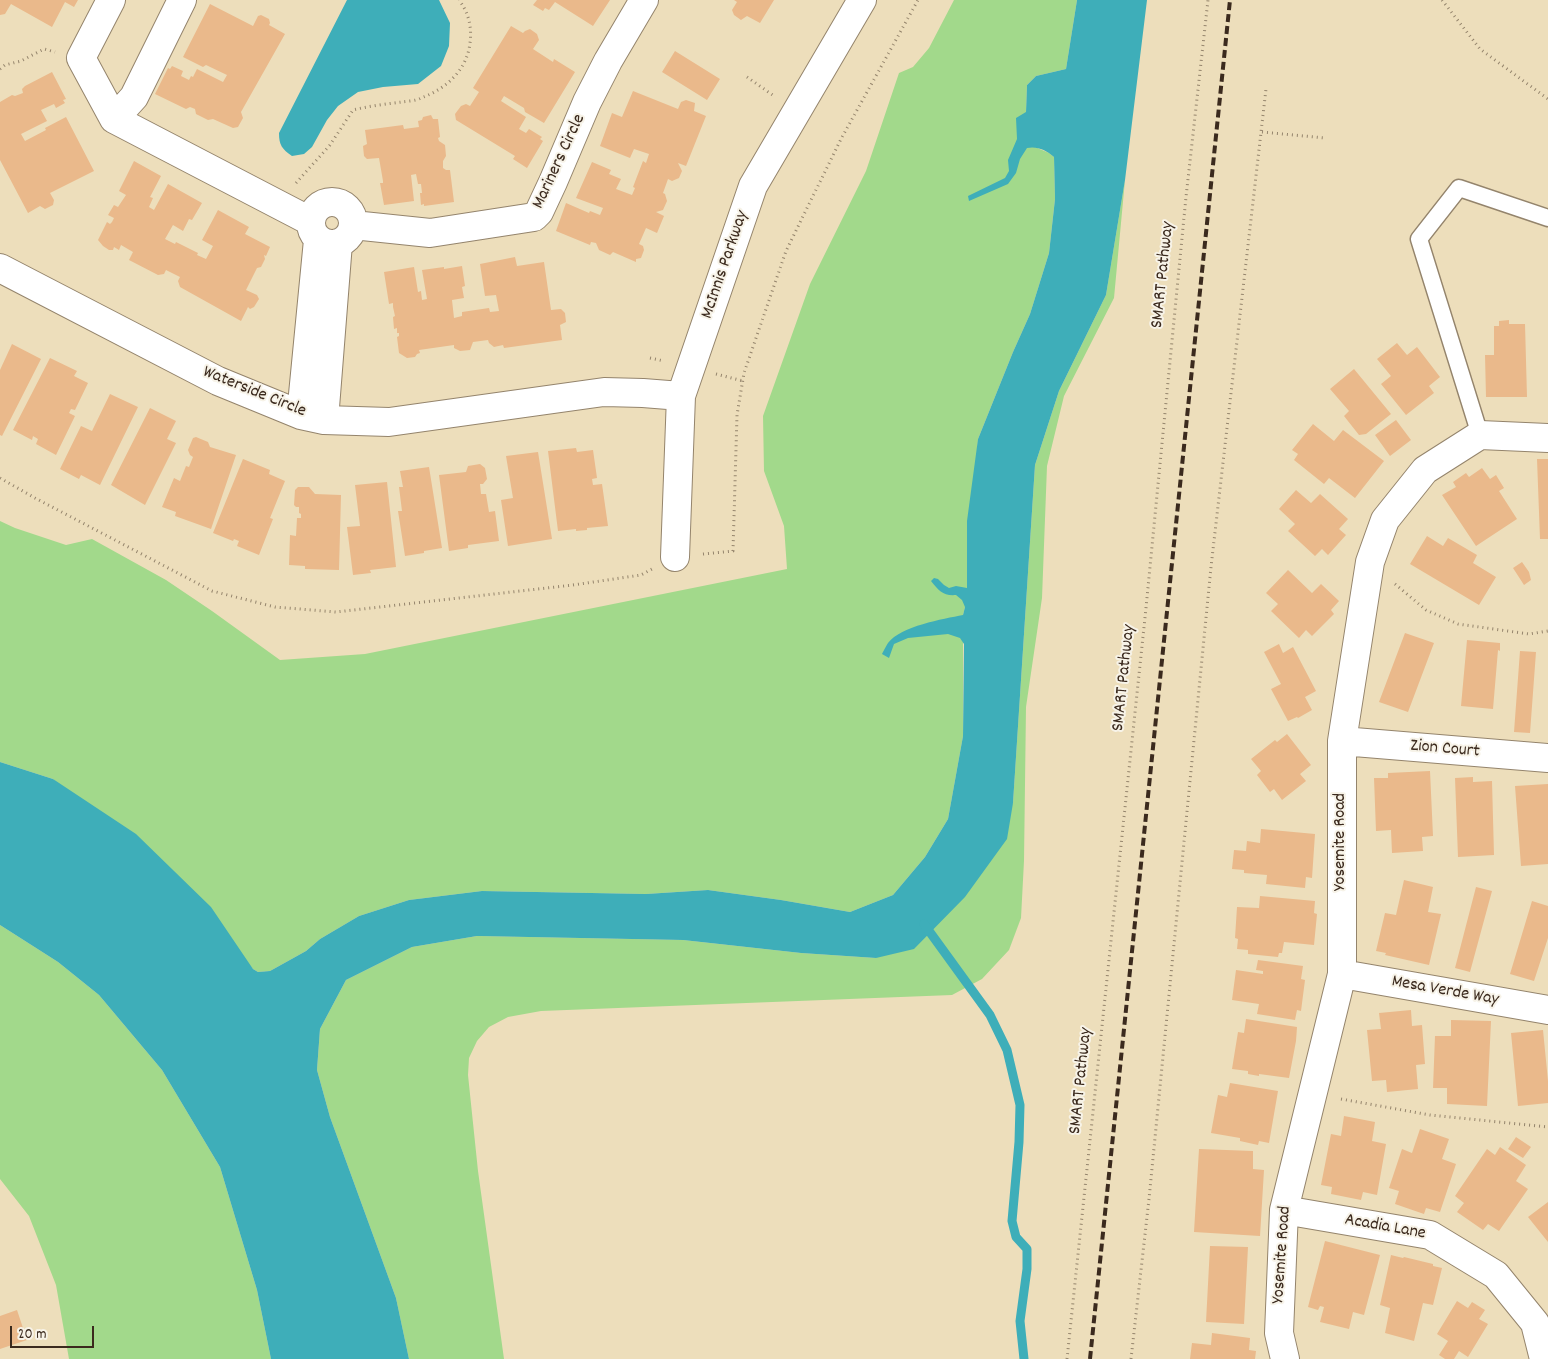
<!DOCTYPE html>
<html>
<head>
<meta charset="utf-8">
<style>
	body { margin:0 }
	#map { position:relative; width:1548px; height:1359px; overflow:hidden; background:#eddebb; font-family:Dekko,sans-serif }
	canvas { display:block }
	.scale { position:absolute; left:10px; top:1326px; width:84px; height:22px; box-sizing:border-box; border:2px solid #3b2a1e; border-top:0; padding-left:6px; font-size:15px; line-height:18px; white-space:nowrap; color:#3b2a1e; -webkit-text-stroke:4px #f7f3e8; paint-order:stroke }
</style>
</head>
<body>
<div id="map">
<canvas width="1548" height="1359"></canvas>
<div class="scale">20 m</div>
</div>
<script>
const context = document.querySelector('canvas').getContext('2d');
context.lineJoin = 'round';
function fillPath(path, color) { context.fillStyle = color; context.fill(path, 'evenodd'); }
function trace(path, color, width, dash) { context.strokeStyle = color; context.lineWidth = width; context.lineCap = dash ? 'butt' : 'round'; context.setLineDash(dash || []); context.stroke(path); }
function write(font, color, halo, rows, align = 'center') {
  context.font = font + ' Dekko,sans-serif'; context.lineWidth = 4; context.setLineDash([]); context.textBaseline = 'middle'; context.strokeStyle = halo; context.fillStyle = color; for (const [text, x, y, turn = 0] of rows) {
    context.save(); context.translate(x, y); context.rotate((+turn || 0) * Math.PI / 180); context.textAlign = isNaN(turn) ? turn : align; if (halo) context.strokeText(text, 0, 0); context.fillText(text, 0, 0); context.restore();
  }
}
fillPath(new Path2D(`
	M954 0H1077L1066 69 1036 76 1027 85 1026 112 1035 147 1049 153 1054 157 1055 199 1049 253 1030 314 1013 352 978 439 968 589 965 607 963 615V736L948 819 925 857 893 895 850 912 781 900 708 890 646 894 482 891 409 900 359 916 320 939 306 951 270 971 258 972 253 969 53 779 0 762V521L15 528 66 545 92 539 166 580 212 611 280 660 365 654 787 569 784 526 764 471 763 416 810 284 866 171 899 73 913 67 929 48Z
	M1125 180 1114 298 1064 396 1047 466 1042 598 1026 707 1024 861 1021 918 1009 950 982 979 952 995 541 1011 508 1017 489 1027 477 1041 469 1058 468 1075 478 1171 504 1359H409L396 1298 330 1117 317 1070 320 1029 346 980 412 947 477 936 683 940 801 953 876 958 1013 803 1035 465 1059 391 1106 295Z
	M0 925 58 962 99 995 162 1070 220 1167 257 1290 271 1359H69L56 1285 29 1216 0 1179Z`), '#a2d98b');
fillPath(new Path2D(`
	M347 0H439L450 23 449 46 441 66 418 84 383 87 358 92 338 106 327 120 312 147 304 154 292 156C282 149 279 145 279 133Z
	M1077 0H1147L1125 180 1106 295 1059 391 1035 465 1013 803 1007 839 965 897 914 949 876 958 801 953 683 940 477 936 412 947 346 980 320 1029 317 1070 330 1117 396 1298 409 1359H271L257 1290 220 1167 162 1070 99 995 58 962 0 925V762L53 779 136 834 211 907 253 969 258 972 270 971 306 951 320 939 359 916 409 900 482 891 646 894 708 890 781 900 850 912 893 895 925 857 948 819 963 736 964 644 960 638 948 634 908 638 894 644 889 658 882 654C884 650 886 646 888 643 901 626 943 619 963 615L965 607 962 600 956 595C943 596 939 591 931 581L934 578 938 579 944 585 949 588 956 586 967 588V521L978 439 1013 352 1030 314 1049 253 1055 199 1054 157C1046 150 1037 146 1027 148L1020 159 1016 173 1008 184 969 201 968 196 1005 178 1009 171 1008 160 1017 139 1016 118 1026 112 1027 85 1036 76 1066 69Z`), '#3eaeb9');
trace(new Path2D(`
	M924 924 990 1015 1007 1050 1020 1105 1019 1142 1012 1221 1016 1237 1027 1249V1269L1020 1321 1024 1359`), '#3eaeb9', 9);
fillPath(new Path2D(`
	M0 0H78L74 7 65 2 52 27 11 4 5 14 0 15Z
	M537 0H610L593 26 555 2 549 10 545 8 543 11 533 5Z
	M734 0H774L760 23 747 16 741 20 734 15 732 10 737 2Z
	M210 4 253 26 258 16 261 15 269 19 270 23 269 25 285 34 241 112 243 118 238 127 233 128 213 119 208 120 196 114 195 109 190 107 186 109 155 94 168 68 170 69 172 66 183 71 181 76 189 80 191 76 193 77 197 69 223 82 227 75 206 65 203 67 183 57Z
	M511 26 523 33 525 31 530 29 537 34 539 40 533 49 553 62 554 59 575 72 544 123 525 112 524 108 504 96 501 101 526 117 519 129 526 133 529 129 542 137 540 139 543 141 527 168 513 159 515 156 456 120 455 114 461 106 466 104 470 106 479 92 473 88Z
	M675 51 720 79 707 100 662 72Z
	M52 72 66 99 63 100 65 103 56 108 54 104 41 110 47 121 21 134 25 141 46 130 45 128 66 117 94 171 50 193 54 200 53 205 45 209 40 206 28 213 0 160V102L12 95 15 96 23 93 22 89 25 86Z
	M633 91 678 109 681 102 686 100 695 103 694 111 706 116 686 166 678 163 682 171 679 178 672 181 668 179 663 193 665 194 667 201 663 210 656 212 664 216 657 233 646 228 639 244 643 246 644 250 641 258 636 259V262L613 252 610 255 599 250 596 243 591 242 590 245 556 231 566 203 589 213 590 211 600 215 603 208 576 198 592 162 611 170 609 174 621 179 616 189 632 195 635 188 633 187 643 161 646 163 649 154 634 149 630 158 600 146 612 113 622 117Z
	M431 115 433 119H438L440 137 438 138 439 141 445 145 446 156 443 161V168L446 170H450L454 202 424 206V204L421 205 420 193H422L421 184H418L416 174 411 175 414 201 384 205 380 183H383V181L379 158 367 159 364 156 363 146 367 144 365 130 403 125 404 129 419 127 418 121 422 120 423 117Z
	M134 161 161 176 150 197 153 198 149 207 154 210 168 184 202 203 192 220 189 219 183 231 173 225 165 239 175 244 176 242 198 253 197 255 206 259 213 246 202 240 218 210 249 227 245 234 270 247 266 256 264 255 265 259 261 267 257 268 246 290 257 295 259 299 254 307 250 309 248 307 241 321 180 287 178 281 180 277 166 270 164 274 158 275 129 260 133 252 121 245 119 250 114 247 113 250H109L103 246 98 240 107 222 110 224 112 222 114 218 108 215 114 205 118 207 126 195 119 191Z
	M515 257 517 266 544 262 551 310 561 309 565 313 566 322 560 325 562 340 504 348 503 345 494 347 489 343 488 340 473 342 470 350 460 351 454 348V345L419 350 420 353 417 354 415 357 407 358 399 353 397 337 399 336V333H397V328L394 329 393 317 395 316 393 307V303L389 304 384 272 414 267 418 292 421 291 422 300 427 299 422 270 444 267V269L462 266 465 286 462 287 464 298 452 300 454 318 462 316V312L489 308 490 312 499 311 496 295 485 296 480 264Z
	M1509 320V324H1525L1527 397H1486L1485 355H1494V326H1499V321Z
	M1397 343 1407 355 1417 347 1440 377 1429 386 1434 393 1406 415 1381 384 1391 376 1377 359Z
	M12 344 41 359 2 436 0 435V370Z
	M50 358 77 371 74 376 88 383 75 410 71 409 69 413 75 416 56 455 36 444 38 439 33 436 32 440 13 430Z
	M1354 369 1391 414 1366 434 1359 435 1344 416 1349 411 1330 389Z
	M110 394 138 407 100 485 81 475 79 479 60 469 81 426 92 431Z
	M150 408 176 421 167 439 176 443 145 505 111 485Z
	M1396 420 1411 440 1390 456 1375 435Z
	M1313 424 1334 441 1343 430 1384 461 1355 498 1329 478 1324 484 1294 460 1298 454 1292 450Z
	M196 437 208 442 210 447 236 455 211 529 175 516 176 512 162 507 174 478 180 481 186 466 189 467 193 457 190 455 188 450 193 438Z
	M576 448 577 452 593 450 597 478 592 479 593 485 602 484 608 526 587 528V530L576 531V529L558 531 548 451Z
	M538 452 552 539 508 546 501 500 513 498 506 456Z
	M243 459 270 470 269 474 285 481 270 518 273 519 259 555 237 546 239 541 234 539 233 541 213 533Z
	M1537 459H1548V539H1540Z
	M480 464 485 468 487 479 483 484H480L481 494H486L489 512 495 511 499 541 468 545V548L449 551 439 475 466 472 468 466Z
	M429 467 442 548 424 551V553L405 556 398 511H402L399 487H403L400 471Z
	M1482 468 1490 479 1496 475 1504 488 1499 491 1517 519 1476 546 1442 495 1456 487 1453 482 1466 473 1469 477Z
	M387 482 396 567 370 570 371 573 353 575 347 527 360 526 355 485Z
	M298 487H309L315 494 341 495 339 570 305 569V566L289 565 290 535 296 536 297 518H301V514L299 513V507H296L294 505 295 490Z
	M1296 490 1311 503 1320 494 1348 519 1339 529 1346 535 1328 555 1322 549 1315 556 1288 531 1295 524 1279 509Z
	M1427 536 1443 546 1448 538 1477 555 1473 563 1496 577 1479 605 1410 564Z
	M1522 562 1529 572 1531 580 1524 585 1513 568Z
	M1288 570 1312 593 1321 584 1339 601 1331 610 1334 614 1312 636 1306 630 1299 638 1271 611 1278 604 1266 593Z
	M1405 633 1434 643 1408 712 1379 702Z
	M1467 640 1500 643V651L1498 650 1493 709 1461 706Z
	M1279 644 1283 653 1293 647 1316 691 1305 697 1312 710 1298 718 1297 717 1288 721 1271 689 1281 684 1264 652Z
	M1520 651 1536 652 1530 733 1514 732Z
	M1287 734 1311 765 1300 774 1306 781 1282 800 1274 789 1270 792 1257 775 1261 771 1251 759 1275 740 1277 742Z
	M1430 771 1433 836 1422 837 1423 851 1392 853 1391 830 1376 831 1374 778H1388V773Z
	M1473 777V782L1492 781 1494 855 1458 857 1455 778Z
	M1548 784V864L1521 866 1515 786Z
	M1261 829 1315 834 1312 878 1306 877 1305 888 1266 884 1267 875 1244 873V870L1232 869 1234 850 1246 851 1247 841 1260 843Z
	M1404 880 1433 887 1428 912 1441 914 1429 965 1385 955 1386 953 1376 951 1385 913 1396 915Z
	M1476 887 1492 891 1470 972 1455 968Z
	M1260 896 1315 901 1314 913 1317 914 1314 945 1284 942 1282 953H1279L1278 957 1248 954V950L1237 949 1238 939 1235 938 1237 907 1259 908Z
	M1532 901 1548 906V938L1534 981 1510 974Z
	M1258 960 1303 966 1301 979 1305 980 1301 1011 1297 1010 1295 1020 1257 1014 1259 1004 1232 1000 1236 970 1263 974V971L1256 970Z
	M1411 1010 1412 1026 1422 1025 1425 1064 1416 1065 1418 1089 1387 1092 1386 1080 1372 1081 1367 1030 1381 1029 1379 1013Z
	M1246 1019 1297 1027 1296 1041 1289 1078 1259 1074V1076L1248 1074V1071L1232 1069 1238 1032 1244 1033Z
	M1451 1020 1491 1021 1487 1106 1447 1104V1088H1433L1435 1036H1451Z
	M1543 1030 1548 1081V1103L1518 1106 1511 1033Z
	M1230 1083 1278 1091 1269 1143 1259 1141 1258 1145 1240 1141V1138L1211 1133 1218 1095 1227 1097Z
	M1344 1116 1375 1122 1372 1141 1386 1144 1377 1195 1363 1192 1361 1200 1331 1194 1332 1187 1321 1185 1331 1134 1341 1136Z
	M1420 1129 1449 1139 1442 1159 1456 1164 1440 1212 1426 1208 1424 1214 1395 1204 1399 1191 1389 1188 1402 1149 1412 1153Z
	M1516 1137 1531 1147 1523 1158 1508 1149Z
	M1500 1147 1526 1165 1516 1181 1528 1189 1499 1231 1488 1224 1483 1230 1457 1212 1464 1203 1455 1196 1487 1149 1495 1155Z
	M1199 1149 1253 1151V1169L1264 1170 1260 1236 1194 1232Z
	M1548 1202V1242L1528 1217Z
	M1325 1241 1380 1255 1364 1315 1353 1312 1349 1329 1320 1322 1324 1307 1320 1306 1318 1310 1308 1307Z
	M1210 1246 1248 1247 1244 1324 1206 1322Z
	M1391 1255 1403 1258 1404 1257 1433 1264V1266L1442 1268 1433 1305 1423 1303 1414 1341 1385 1333 1390 1308 1380 1305Z
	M1457 1301 1468 1308 1472 1302 1485 1310 1479 1319 1488 1324 1468 1357 1459 1351 1454 1359H1445L1439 1355 1448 1341 1437 1334Z
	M17 1310 27 1340 0 1349V1316Z
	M1212 1333 1250 1338 1249 1350 1256 1351 1255 1359H1190L1192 1343 1211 1345Z`), '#eab98b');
const service = new Path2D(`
	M1480 435 1419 239 1459 188 1548 218`);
const minor = new Path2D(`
	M111 0 81 58 114 119 310 221
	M114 119 134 97 182 0
	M311 223a21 21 0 1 1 42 0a21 21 0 1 1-42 0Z
	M353 225 430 233 534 217 539 212 553 182 587 102 608 61 644 0
	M0 268 218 381 301 415 324 420 389 422 604 392 643 393 681 396
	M301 415 318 240
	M324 420 338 243
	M675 557 681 396 753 186 862 0
	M1342 741 1548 758
	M1342 974 1548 1010
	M1284 1210 1430 1235 1496 1275 1535 1323 1544 1359
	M1285 1359 1279 1333 1284 1210 1342 974V741L1370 562 1385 520 1425 470 1480 435 1548 438`);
trace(service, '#94846c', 19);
trace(minor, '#94846c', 30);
trace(new Path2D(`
	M1442 0 1480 49 1548 99
	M0 69 5 65 21 61 44 49 55 52
	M747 77 774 96
	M1262 132 1325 138
	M296 183 330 145 353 110C369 106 386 104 402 102 408 101 416 101 421 98 446 89 467 70 470 43 472 28 469 13 459 0
	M650 358 664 361
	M716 374 743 381
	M0 478 35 498 212 591 275 607 336 612 573 585 641 575 652 569
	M703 554 733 551 737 415 744 373 786 251 841 139 918 0
	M1395 584 1426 610 1458 624 1529 634 1548 631
	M1341 1099 1430 1115 1548 1127
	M1067 1359 1146 608 1186 197 1208 0
	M1131 1359 1149 1199 1211 567 1266 89`), '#94846c', 3, [1, 4]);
trace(service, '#fff', 16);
trace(minor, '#fff', 28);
trace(new Path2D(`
	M1090 1359 1230 0`), '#3b2a1e', 4, [8, 4]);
write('18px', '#3b2a1e', '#f7f3e8', [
	["Mariners Circle",560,162,-65],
	["McInnis Parkway",726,265,-71],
	["SMART Pathway",1164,275,-84],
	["Waterside Circle",254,393,22],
	["SMART Pathway",1125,678,-84],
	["Zion Court",1445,750,5],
	["Yosemite Road",1342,842,-90],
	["Mesa Verde Way",1445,992,10],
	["SMART Pathway",1082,1081,-84],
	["Acadia Lane",1385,1228,10],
	["Yosemite Road",1283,1255,-86]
]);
</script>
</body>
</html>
